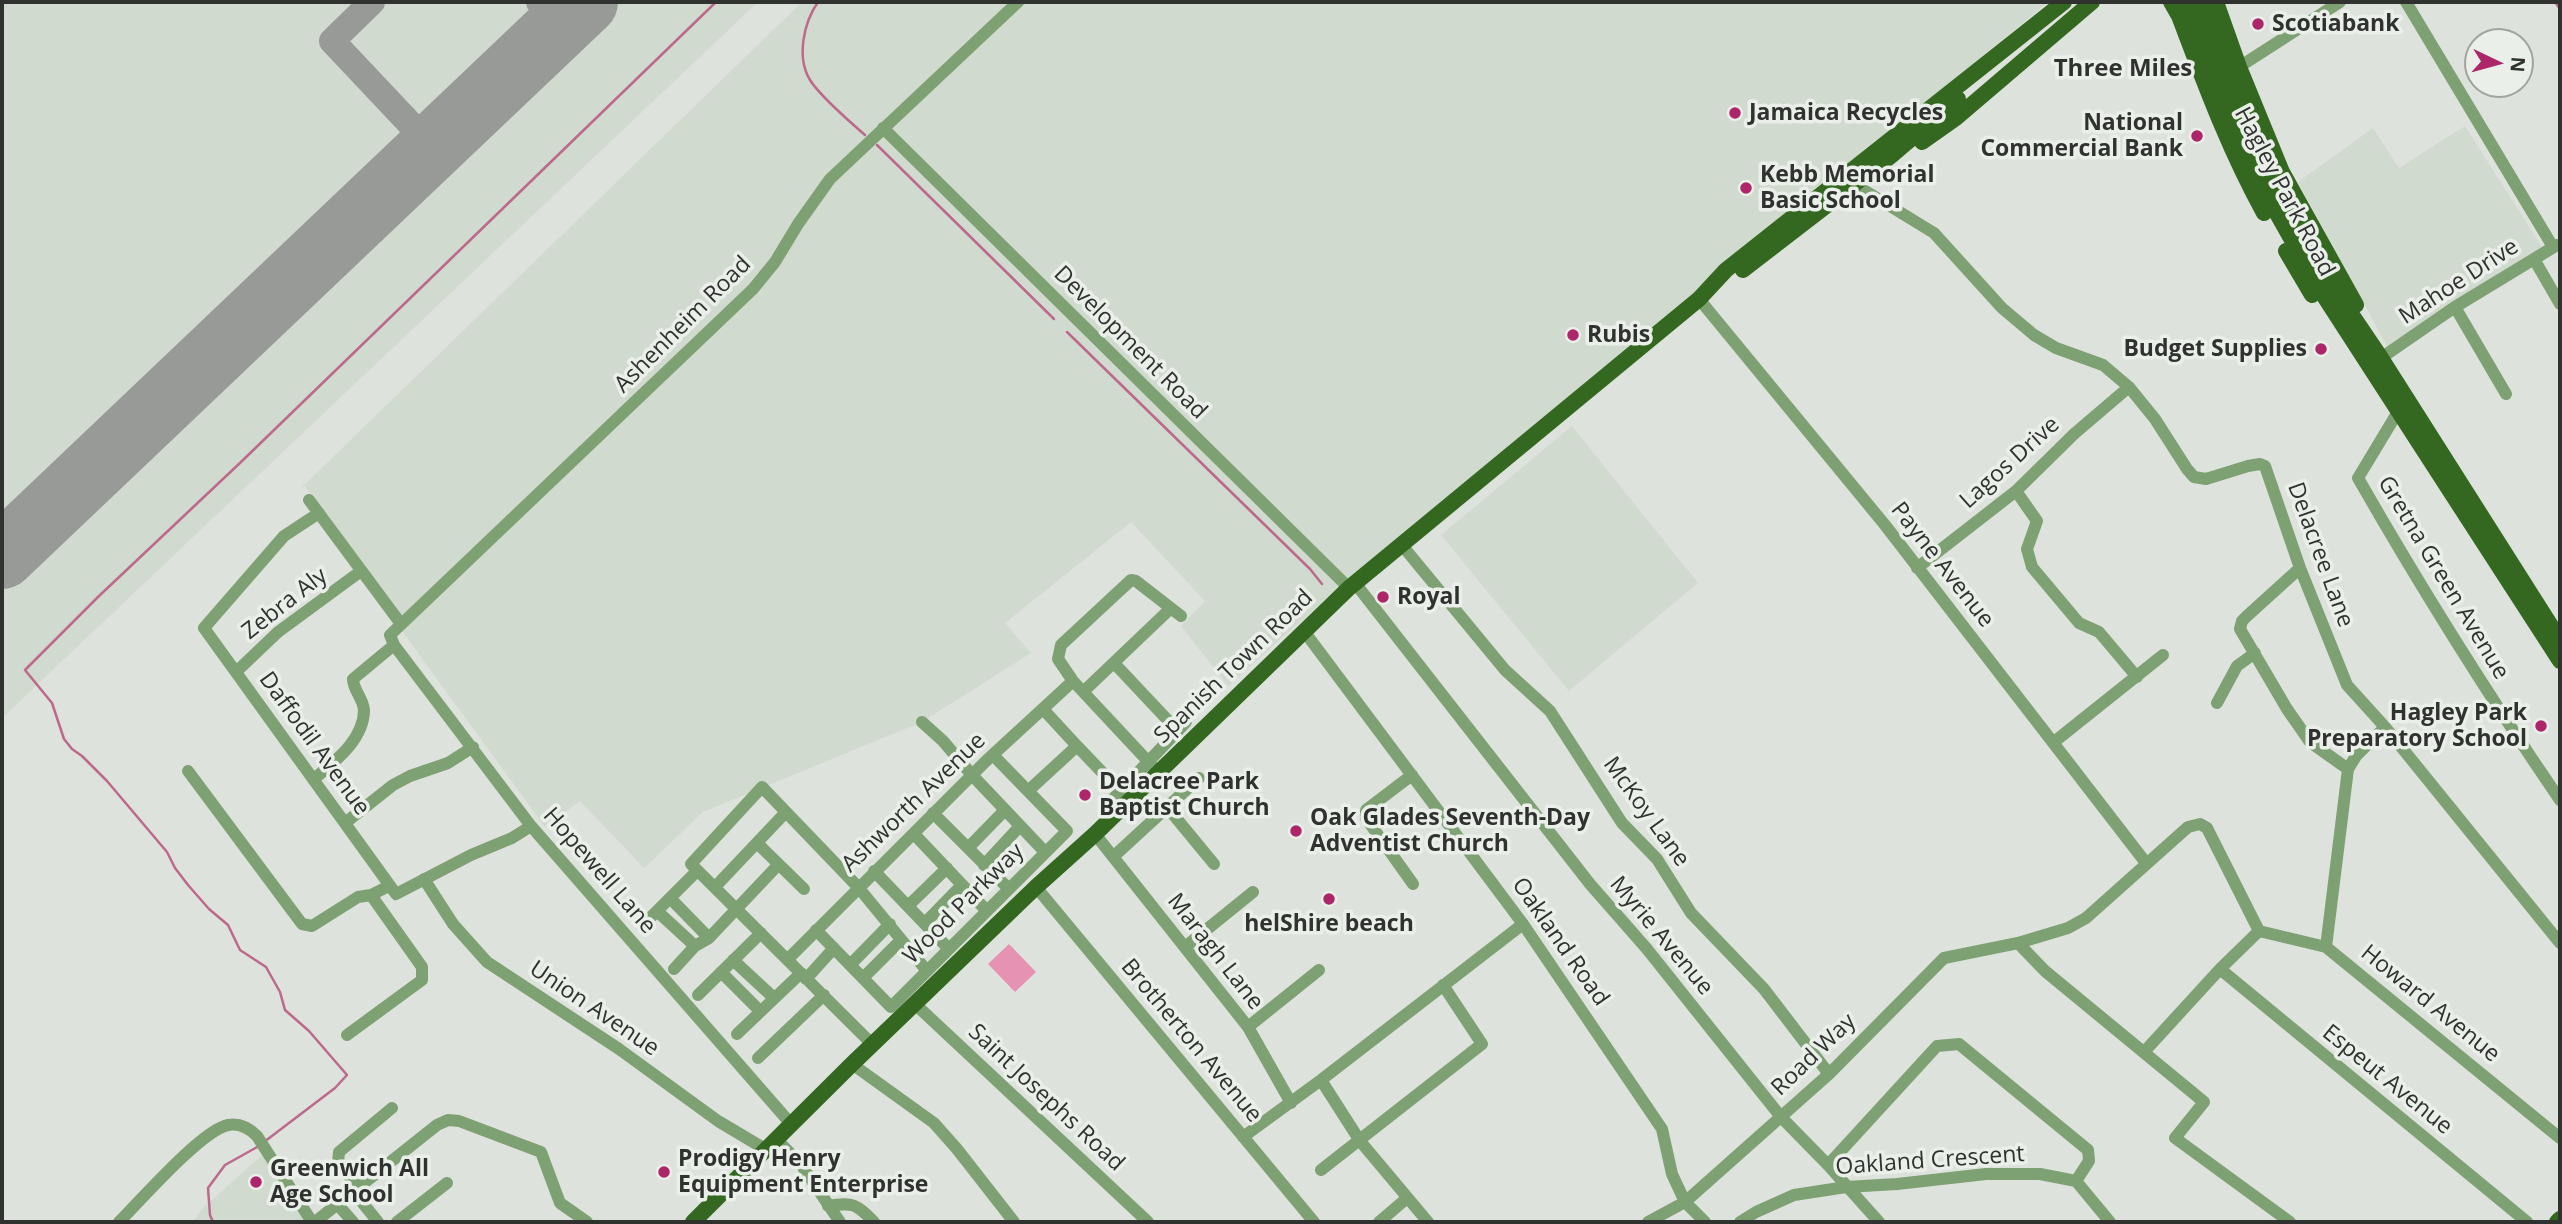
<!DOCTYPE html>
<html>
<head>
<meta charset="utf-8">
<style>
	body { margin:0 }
	#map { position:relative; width:2562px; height:1224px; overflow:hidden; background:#dee2dd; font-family:"Open Sans",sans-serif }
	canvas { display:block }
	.frame { position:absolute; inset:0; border:4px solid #303230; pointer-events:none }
	.north { position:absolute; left:2464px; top:28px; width:70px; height:70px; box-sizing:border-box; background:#ebefea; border:2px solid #a0a3a0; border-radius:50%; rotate:95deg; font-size:19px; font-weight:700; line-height:28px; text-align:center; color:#303230 }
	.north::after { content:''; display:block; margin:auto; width:24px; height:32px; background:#ad266a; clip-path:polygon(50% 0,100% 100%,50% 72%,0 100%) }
</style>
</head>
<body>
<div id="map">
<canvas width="2562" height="1224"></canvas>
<div class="frame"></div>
<div class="north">N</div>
</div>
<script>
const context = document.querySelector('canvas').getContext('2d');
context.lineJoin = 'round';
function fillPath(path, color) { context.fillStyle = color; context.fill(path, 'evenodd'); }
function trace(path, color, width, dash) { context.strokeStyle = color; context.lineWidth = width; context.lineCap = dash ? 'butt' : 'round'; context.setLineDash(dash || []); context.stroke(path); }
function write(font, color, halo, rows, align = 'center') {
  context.font = font + ' "Open Sans",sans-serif'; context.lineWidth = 7; context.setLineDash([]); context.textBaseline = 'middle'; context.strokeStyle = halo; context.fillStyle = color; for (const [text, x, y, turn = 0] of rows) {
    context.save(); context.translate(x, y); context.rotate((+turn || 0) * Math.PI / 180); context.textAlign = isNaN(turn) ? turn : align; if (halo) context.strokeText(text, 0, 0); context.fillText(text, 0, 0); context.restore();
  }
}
fillPath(new Path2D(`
	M2 2H758L2 718Z
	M802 2H2048L1348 579 1228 686 1181 626 1205 601 1131 522 1005 623 1031 653 922 722 703 812 644 868 580 801 545 827 402 631 401 620 305 486 300 489Z
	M2465 126 2542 247 2387 346 2298 182 2373 128 2399 168Z
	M1572 426 1698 583 1569 691 1441 535Z
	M262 1155 305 1222H193L201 1210Z`), '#d1dace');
fillPath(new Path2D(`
	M1009 944 1036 972 1015 992 988 964Z`), '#e692b2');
trace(new Path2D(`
	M818 2C804 22 796 57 810 80 820 96 850 122 865 135
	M2555 2 2560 9
	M877 145 1054 319
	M1067 332 1310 569 1322 584
	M264 1142 335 1088 347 1075 309 1031 285 1010 280 992 266 967 240 950 228 925 209 909 188 885 175 868 167 852 107 781 82 756 72 749 64 739 52 703 25 670 99 596 241 462 716 2
	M213 1222 210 1215 208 1188 225 1165 259 1146`), '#bc698b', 2.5);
trace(new Path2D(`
	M372 2 332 41 432 147
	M539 2 561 25`), '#979a96', 26);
trace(new Path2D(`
	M2 556 585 2`), '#979a96', 66);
trace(new Path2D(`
	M2406 2 2553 247
	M2239 67 2340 2
	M883 128 1349 588
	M1854 184 1934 233 2002 308 2034 335 2056 348 2103 365 2129 387 2155 419 2187 469 2194 477 2206 479 2248 466 2260 464 2265 466 2300 568 2347 685 2385 727 2560 943
	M2534 259 2560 304
	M1699 299 1885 525 2146 863
	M2455 307 2506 394
	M2381 358 2455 307 2557 245
	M2399 410 2358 478C2421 588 2488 695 2560 800
	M2016 491 2037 521 2027 549 2032 567 2079 623 2099 632 2137 677
	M309 500 401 624
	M319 513 284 536 204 628 396 894 471 855 512 838 531 826
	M1401 544 1505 670 1550 711 1622 823 1657 859 1691 913 1764 989 1829 1074
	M1917 568 2016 491 2074 434 2129 387
	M2300 568 2247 616 2242 621 2240 629 2287 709 2310 742 2348 769
	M1355 583 1590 884 1647 949 1781 1117 1828 1165 1879 1222
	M1304 631 1523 924 1662 1129 1672 1174 1685 1202 1705 1222
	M1114 663 1177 730
	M236 672 278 632 361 571
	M1084 691 1170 609
	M2217 703 2237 666 2255 653
	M1043 709 1077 746
	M922 722 943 741 972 775 1045 852
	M2054 742 2163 655
	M993 755 1028 791
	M188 771 302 924 312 926 358 897 371 895 389 886
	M1158 772 1073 681 1058 659 1061 645 1131 580 1136 581 1181 616
	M1412 775 1366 810V818L1413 884
	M314 779C334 762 364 740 364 710 363 698 353 690 353 679L394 645
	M1112 800 1186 722
	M1167 807 1214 864
	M933 813 1009 889
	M345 823 393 785 410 776 448 763 473 747
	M914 834 987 911
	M1095 834 1248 1027 1291 1103
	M757 843 804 889
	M968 848 1005 810
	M1113 857 1199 778
	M984 865 1020 826
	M874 871 949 949
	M424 879 453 924 487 962 619 1049 718 1121 765 1149
	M715 887 786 812
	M1036 887 1314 1222
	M670 898 709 938
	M908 906 947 868
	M657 911 695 946
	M649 919 697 871
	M925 923 962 885
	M816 930 891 1007 1067 831 1028 791 1077 746 1120 791
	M2259 931 2326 947 2560 1138
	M2018 943 2045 971 2204 1102 2175 1138 2290 1222
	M1185 947 1253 892
	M2326 947 2348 769 2356 756 2385 727
	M788 959 986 761 1073 681
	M733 960 774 998
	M850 965 890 924
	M674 969 695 946 709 938 778 865
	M2220 969 2527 1222
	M721 972 760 1011
	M863 978 901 940
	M806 979 834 948
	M698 995 761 933
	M915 1004 1148 1222
	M1248 1027 1319 970
	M737 1034 801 973
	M347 1035 422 980V967L371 895
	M873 1045 691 864 762 787 858 887 927 971
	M2144 1052 2220 969 2259 931
	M758 1058 824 995
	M852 1064 934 1123 957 1149 1014 1222
	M1321 1080 1360 1141 1428 1222
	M791 1124 531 826 394 645 390 635 753 289 775 262 798 224 830 179 1018 2
	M1243 1137 1321 1080 1523 924
	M776 1139 800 1163 840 1222
	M1828 1165 1937 1046 1959 1044 2088 1150 2089 1161 2076 1181
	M1321 1170 1482 1044 1443 985
	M358 1187 338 1163 339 1152 392 1108
	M353 1191 378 1222
	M338 1205 353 1222
	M828 1206C854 1202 856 1204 874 1222
	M119 1222C140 1201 202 1130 228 1125 240 1123 249 1128 257 1136L312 1222
	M315 1222 437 1125 448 1120 459 1121 541 1152 560 1203 587 1222
	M397 1222 447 1183
	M1379 1222 1406 1199
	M1648 1222 1685 1202 1829 1074 1944 958 2018 943 2068 928 2086 918 2188 827 2200 824 2207 828 2259 931
	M1740 1222 1756 1212 1794 1195 1846 1187 1897 1184 1986 1174H2040L2076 1181 2110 1222`), '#7ea173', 12);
trace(new Path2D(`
	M2171 2 2179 16C2205 84 2229 150 2264 213
	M2189 2 2221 89 2266 194 2322 293 2560 661
	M2203 2 2232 82 2275 183 2329 281 2381 358 2560 640
	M2216 2 2239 67 2282 172 2356 305
	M1922 142 1956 118 2092 2
	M2286 251 2312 295
	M1743 270 1891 156 1958 99
	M693 1222 852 1064 1036 887 1095 834 1349 588 1699 299 1726 270 1750 251 2064 2
	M2557 1222 2560 1219`), '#34671f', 16);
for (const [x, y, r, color] of [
	[2258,24,7,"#ad266a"],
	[1735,113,7,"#ad266a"],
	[2197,136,7,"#ad266a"],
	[1746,188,7,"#ad266a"],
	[1573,335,7,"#ad266a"],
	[2321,349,7,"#ad266a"],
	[1383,597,7,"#ad266a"],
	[2541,726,7,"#ad266a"],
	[1085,795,7,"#ad266a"],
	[1296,831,7,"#ad266a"],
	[1329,899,7,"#ad266a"],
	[664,1172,7,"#ad266a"],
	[256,1182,7,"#ad266a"]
]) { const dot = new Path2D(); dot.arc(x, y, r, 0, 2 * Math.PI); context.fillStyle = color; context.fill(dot); trace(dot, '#ebefea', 2.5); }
write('bold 23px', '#303230', '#ebefea', [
	["Scotiabank",2272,24],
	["Jamaica Recycles",1749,113],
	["National",2183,123,"right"],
	["Commercial Bank",2183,149,"right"],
	["Kebb Memorial",1760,175],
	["Basic School",1760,201],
	["Rubis",1587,335],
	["Budget Supplies",2307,349,"right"],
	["Royal",1397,597],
	["Hagley Park",2527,713,"right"],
	["Preparatory School",2527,739,"right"],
	["Delacree Park",1099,782],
	["Baptist Church",1099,808],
	["Oak Glades Seventh-Day",1310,818],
	["Adventist Church",1310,844],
	["helShire beach",1329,924,"center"],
	["Prodigy Henry",678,1159],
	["Equipment Enterprise",678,1185],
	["Greenwich All",270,1169],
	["Age School",270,1195]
], 'left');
write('23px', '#303230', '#ebefea', [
	["Hagley Park Road",2284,192,62],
	["Mahoe Drive",2459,282,-33],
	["Ashenheim Road",683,325,-45],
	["Development Road",1130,343,45],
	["Lagos Drive",2010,463,-42],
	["Delacree Lane",2320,555,70],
	["Payne Avenue",1942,565,52],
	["Gretna Green Avenue",2443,578,59],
	["Zebra Aly",285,604,-38],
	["Spanish Town Road",1234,667,-44],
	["Daffodil Avenue",314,744,54],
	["Ashworth Avenue",914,803,-44],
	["McKoy Lane",1646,812,54],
	["Hopewell Lane",599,871,49],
	["Wood Parkway",964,904,-45],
	["Myrie Avenue",1661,936,50],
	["Oakland Road",1560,942,55],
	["Maragh Lane",1215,952,52],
	["Howard Avenue",2430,1004,39],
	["Union Avenue",594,1009,34],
	["Brotherton Avenue",1191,1041,50],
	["Road Way",1814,1055,-44],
	["Espeut Avenue",2387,1080,39],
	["Saint Josephs Road",1046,1098,43],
	["Oakland Crescent",1930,1161,-4]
]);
write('bold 24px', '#303230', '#ebefea', [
	["Three Miles",2123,69]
]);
</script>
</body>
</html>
